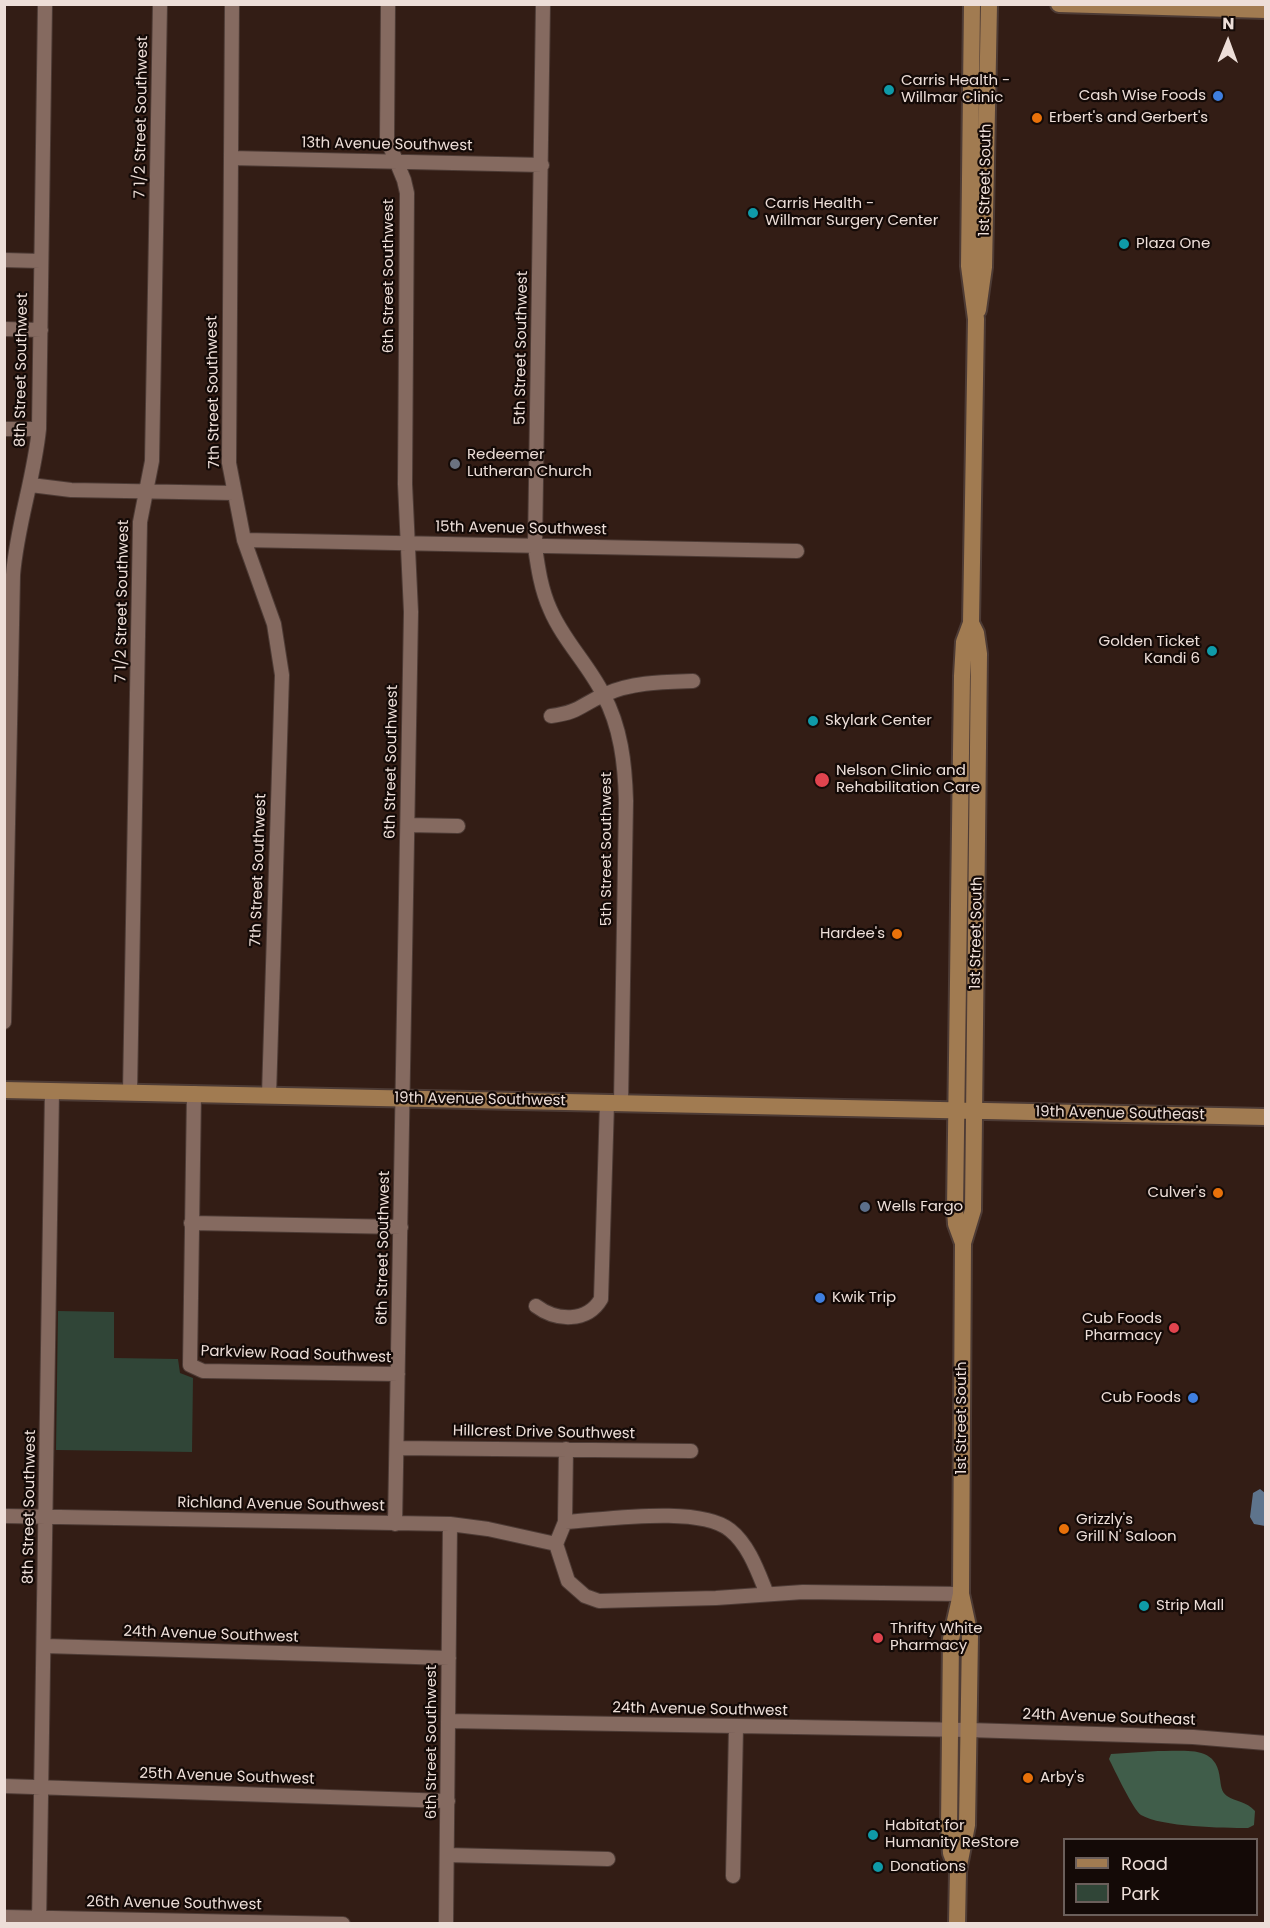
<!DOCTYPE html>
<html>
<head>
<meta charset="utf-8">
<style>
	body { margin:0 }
	#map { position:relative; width:1270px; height:1928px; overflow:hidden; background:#331d15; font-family:Poppins,sans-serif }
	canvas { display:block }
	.frame { position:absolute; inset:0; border:6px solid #edded8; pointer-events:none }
	.legend { position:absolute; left:1063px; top:1838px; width:195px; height:78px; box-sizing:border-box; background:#140a07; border:2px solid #6b5f5b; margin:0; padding:8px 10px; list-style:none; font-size:18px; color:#edded8 }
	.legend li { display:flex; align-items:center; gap:12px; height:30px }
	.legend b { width:30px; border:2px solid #6b5f5b }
	.north { position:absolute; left:1198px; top:12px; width:60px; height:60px; -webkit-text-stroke:4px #140a07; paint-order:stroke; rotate:1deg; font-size:16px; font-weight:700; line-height:24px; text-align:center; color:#edded8 }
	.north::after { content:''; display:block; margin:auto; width:21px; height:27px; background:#edded8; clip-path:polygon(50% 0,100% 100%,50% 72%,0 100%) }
</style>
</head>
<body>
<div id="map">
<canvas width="1270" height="1928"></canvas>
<div class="frame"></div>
<ul class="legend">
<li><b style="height:8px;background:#a17b51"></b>Road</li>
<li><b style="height:16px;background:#304537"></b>Park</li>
</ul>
<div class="north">N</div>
</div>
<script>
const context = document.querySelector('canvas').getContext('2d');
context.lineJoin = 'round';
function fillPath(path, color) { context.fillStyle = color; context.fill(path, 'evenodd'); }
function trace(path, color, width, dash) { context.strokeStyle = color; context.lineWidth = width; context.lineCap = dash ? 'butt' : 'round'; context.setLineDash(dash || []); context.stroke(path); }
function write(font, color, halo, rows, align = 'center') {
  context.font = font + ' Poppins,sans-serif'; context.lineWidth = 4.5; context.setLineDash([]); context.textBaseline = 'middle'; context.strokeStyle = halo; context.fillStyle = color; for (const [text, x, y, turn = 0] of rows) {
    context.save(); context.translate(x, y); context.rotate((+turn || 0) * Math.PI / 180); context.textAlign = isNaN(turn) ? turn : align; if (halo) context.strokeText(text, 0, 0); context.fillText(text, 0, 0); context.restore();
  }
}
fillPath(new Path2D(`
	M58 1311 114 1312V1358L178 1359 180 1373 193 1378 192 1452 56 1450Z`), '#304537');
fillPath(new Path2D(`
	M1158 1751C1185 1752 1217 1744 1220 1779 1221 1785 1221 1792 1227 1796 1236 1802 1246 1801 1255 1811L1254 1825 1248 1828C1224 1828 1161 1827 1141 1815 1134 1811 1114 1769 1109 1759L1111 1754Z`), '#405d4a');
fillPath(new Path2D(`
	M1260 1489 1265 1493V1526L1254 1524 1250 1517 1253 1493Z`), '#5e748c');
const minor = new Path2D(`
	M232 4 229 463 244 540 274 624 282 675 269 1095
	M388 4 387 139 404 180 407 193 405 484 411 612 395 1524
	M543 4 535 547C538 568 541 589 550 609 563 640 588 664 603 694 621 727 625 764 626 801L621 1103
	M231 158 542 165
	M4 260 40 261
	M4 329 41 330
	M4 429H39
	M31 485 71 490 234 493
	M244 540 797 551
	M551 716C581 712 581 704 606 694 633 682 664 682 693 681
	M408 825 458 826
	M4 1022 13 575C17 525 34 479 39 429L45 4
	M130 1092 140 522 152 461 160 4
	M194 1093 190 1365 203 1371 398 1374
	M191 1223 401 1227
	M536 1306C556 1321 587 1323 601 1299L607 1103
	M397 1448 691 1451
	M566 1449 565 1522 556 1544 568 1581 585 1596 599 1601 716 1598 803 1592 961 1594
	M4 1516 450 1524 488 1529 556 1544
	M565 1522C604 1520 699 1505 730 1530 749 1545 758 1572 767 1594
	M45 1646 449 1658
	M448 1721 969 1730 1193 1737 1266 1743
	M4 1786 448 1801
	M447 1855 608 1859
	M733 1876 736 1727
	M4 1917 343 1924
	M39 1924 52 1091
	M446 1924 450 1524`);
const major = new Path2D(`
	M1059 4 1266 10
	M978 310 984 267 989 4
	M4 1090 1266 1117
	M963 1243 956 1224 955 1210 962 676 964 642 971 623 976 319 969 266 972 4
	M958 1871 951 1853 949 1827 951 1639 961 1594 963 1243 973 1210 979 654 976 633 971 623
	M957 1924 958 1871 967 1825 970 1636 961 1594`);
trace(minor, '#4d3b35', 16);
trace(major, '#4d3b35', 20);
trace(minor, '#856a60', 14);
trace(major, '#a17b51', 16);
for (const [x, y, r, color] of [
	[889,90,6,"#0f9aa8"],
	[1218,96,6,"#3f7fe0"],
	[1037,118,6,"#e8710a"],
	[753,213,6,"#0f9aa8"],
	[1124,244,6,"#0f9aa8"],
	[455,464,6,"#6b7280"],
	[1212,651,6,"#0f9aa8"],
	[813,721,6,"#0f9aa8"],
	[822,780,8,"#e0444e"],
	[897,934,6,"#e8710a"],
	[1218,1193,6,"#e8710a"],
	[865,1207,6,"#5c6f8a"],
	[820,1298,6,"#3f7fe0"],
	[1174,1328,6,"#e0444e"],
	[1193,1398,6,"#3f7fe0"],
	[1064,1529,6,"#e8710a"],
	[1144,1606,6,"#0f9aa8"],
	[878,1638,6,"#e0444e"],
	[1028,1778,6,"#e8710a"],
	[873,1835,6,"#0f9aa8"],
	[878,1867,6,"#0f9aa8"]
]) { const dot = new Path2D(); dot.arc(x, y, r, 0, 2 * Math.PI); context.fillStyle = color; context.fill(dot); trace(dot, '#140a07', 2); }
write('15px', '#edded8', '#140a07', [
	["Carris Health -",901,81],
	["Willmar Clinic",901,98],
	["Cash Wise Foods",1206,96,"right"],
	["Erbert's and Gerbert's",1049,118],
	["Carris Health -",765,204],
	["Willmar Surgery Center",765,221],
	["Plaza One",1136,244],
	["Redeemer",467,455],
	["Lutheran Church",467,472],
	["Golden Ticket",1200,642,"right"],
	["Kandi 6",1200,659,"right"],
	["Skylark Center",825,721],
	["Nelson Clinic and",836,771],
	["Rehabilitation Care",836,788],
	["Hardee's",885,934,"right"],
	["Culver's",1206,1193,"right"],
	["Wells Fargo",877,1207],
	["Kwik Trip",832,1298],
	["Cub Foods",1162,1319,"right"],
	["Pharmacy",1162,1336,"right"],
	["Cub Foods",1181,1398,"right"],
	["Grizzly's",1076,1520],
	["Grill N' Saloon",1076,1537],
	["Strip Mall",1156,1606],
	["Thrifty White",890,1629],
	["Pharmacy",890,1646],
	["Arby's",1040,1778],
	["Habitat for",885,1826],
	["Humanity ReStore",885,1843],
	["Donations",890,1867]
], 'left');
write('15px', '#edded8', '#140a07', [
	["7 1/2 Street Southwest",142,117,-89],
	["13th Avenue Southwest",387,145,1],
	["1st Street South",986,180,-89],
	["6th Street Southwest",389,276,-90],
	["5th Street Southwest",522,348,-89],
	["8th Street Southwest",22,370,-89],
	["7th Street Southwest",214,392,-91],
	["15th Avenue Southwest",521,529,1],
	["7 1/2 Street Southwest",123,601,-89],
	["6th Street Southwest",392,762,-89],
	["5th Street Southwest",607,849,-90],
	["7th Street Southwest",259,870,-88],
	["1st Street South",977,933,-89],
	["19th Avenue Southwest",480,1100,1],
	["19th Avenue Southeast",1120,1114,1],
	["6th Street Southwest",384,1248,-89],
	["Parkview Road Southwest",296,1355,2],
	["1st Street South",962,1418,-90],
	["Hillcrest Drive Southwest",544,1433,1],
	["Richland Avenue Southwest",281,1505,1],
	["8th Street Southwest",30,1507,-89],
	["24th Avenue Southwest",211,1635,2],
	["24th Avenue Southwest",700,1710,1],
	["24th Avenue Southeast",1109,1718,2],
	["6th Street Southwest",432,1742,-90],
	["25th Avenue Southwest",227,1777,2],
	["26th Avenue Southwest",174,1904,1]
]);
</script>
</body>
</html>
